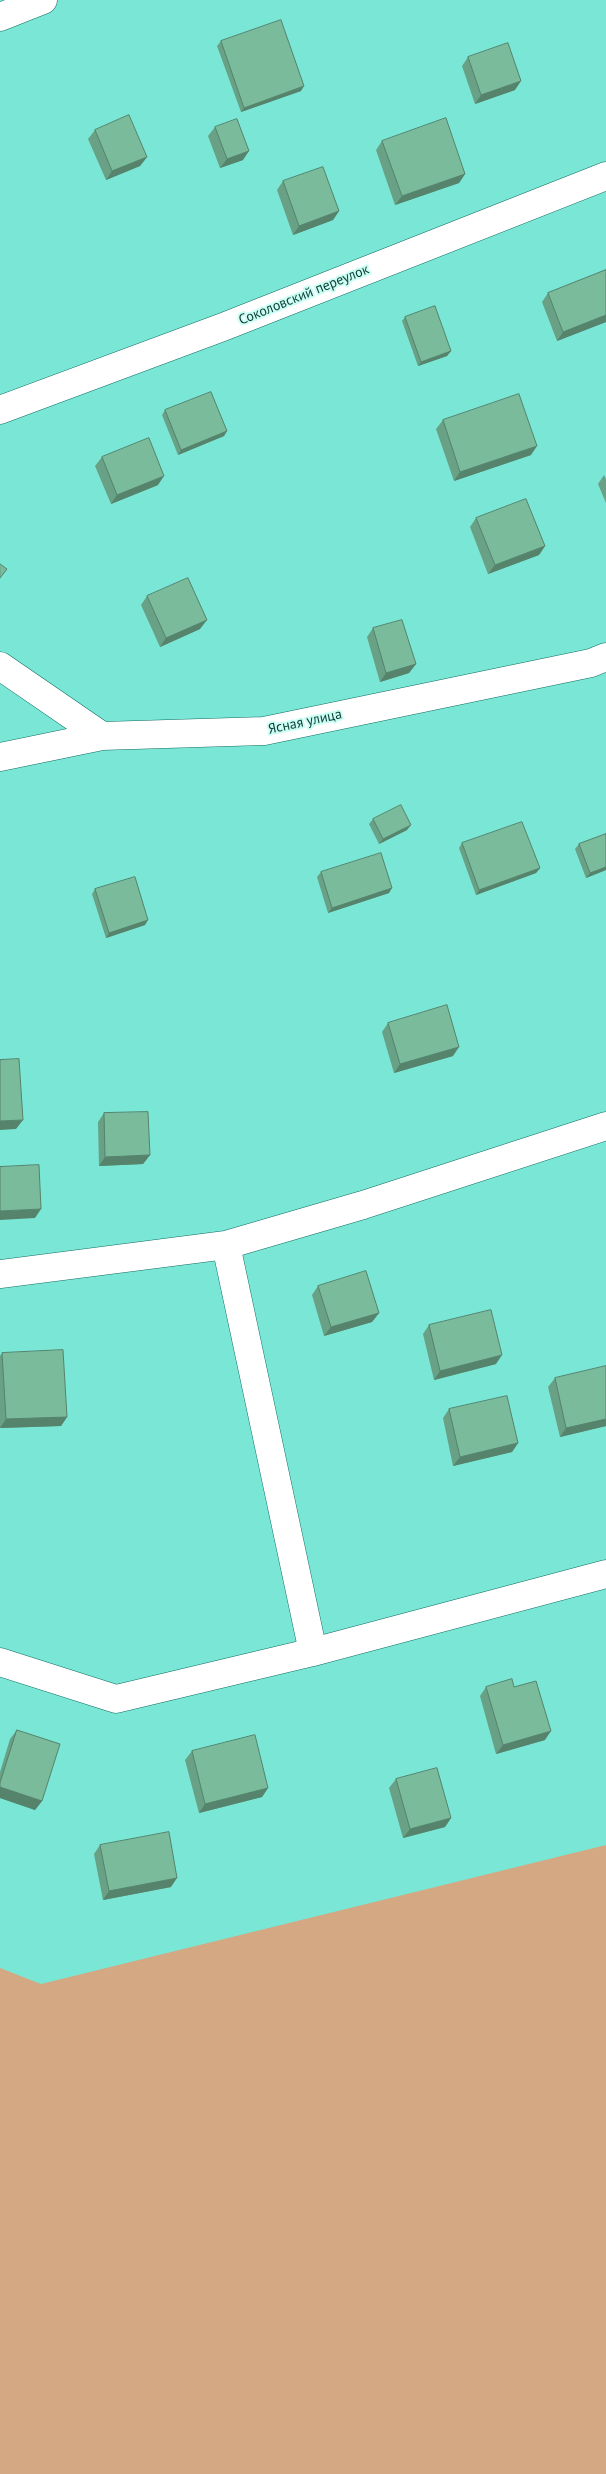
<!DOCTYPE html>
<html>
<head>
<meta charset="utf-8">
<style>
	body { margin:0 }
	canvas { display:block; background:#7ae6d5 }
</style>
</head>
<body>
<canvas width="606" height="2474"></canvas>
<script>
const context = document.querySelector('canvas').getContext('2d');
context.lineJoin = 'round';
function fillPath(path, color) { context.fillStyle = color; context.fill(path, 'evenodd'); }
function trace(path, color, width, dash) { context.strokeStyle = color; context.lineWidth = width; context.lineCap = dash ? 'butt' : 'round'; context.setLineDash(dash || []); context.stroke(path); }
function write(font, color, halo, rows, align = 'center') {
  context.font = font + ' "PT Sans",sans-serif'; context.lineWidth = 4; context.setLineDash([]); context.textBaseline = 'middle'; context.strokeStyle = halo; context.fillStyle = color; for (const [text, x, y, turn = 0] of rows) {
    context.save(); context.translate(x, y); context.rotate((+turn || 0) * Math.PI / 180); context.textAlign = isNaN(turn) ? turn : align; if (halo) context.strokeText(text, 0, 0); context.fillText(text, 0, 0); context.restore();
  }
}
fillPath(new Path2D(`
	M606 1845V2474H0V1968L41 1984Z`), '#d3a883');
const minor = new Path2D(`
	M0 17 43 0
	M0 410 223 327 606 176
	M0 666 102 736
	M0 757 102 736 264 731 591 663 606 657
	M226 1245 313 1652
	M0 1274 226 1245 363 1205 606 1126
	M0 1662 116 1699 313 1652 606 1574`);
trace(minor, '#0f6e63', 29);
trace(minor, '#fff', 28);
fillPath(new Path2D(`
	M221 41 301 91 241 112 217 46Z
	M468 57 515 90 475 104 462 66Z
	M215 127 243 160 220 168 208 136Z
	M95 130 147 157 140 166 106 180 88 139Z
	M382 141 465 174 459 183 395 205 376 150Z
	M283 181 339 211 333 220 293 235 277 190Z
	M606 270V322L557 341 542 302 548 293Z
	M405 317 451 351 447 356 418 366 402 321Z
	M165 410 227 431 224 436 178 455 162 415Z
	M443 420 531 455 454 481 436 429Z
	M102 457 158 485 111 504 95 466Z
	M604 475 606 479V503L598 484Z
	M476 518 545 546 539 555 488 574 470 527Z
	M147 596 200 629 160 647 141 605Z
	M373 628 416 664 409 673 380 682 367 637Z
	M373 819 407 830 379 844 369 824Z
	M606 834V870L586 878 575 849 579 844Z
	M462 843 540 868 536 873 476 895 459 848Z
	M321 872 389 893 328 913 317 877Z
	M95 889 145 925 106 938 92 894Z
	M388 1023 453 1056 394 1073 382 1032Z
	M104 1113 150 1155 143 1164 99 1166 98 1122Z
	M318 1286 379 1313 372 1322 324 1336 312 1295Z
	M429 1325 496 1364 434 1380 423 1334Z
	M2 1353 67 1417 61 1426 0 1428V1356Z
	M555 1378 606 1426 560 1437 548 1387Z
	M449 1409 518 1443 512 1452 453 1466 443 1418Z
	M486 1687H514L545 1740 496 1754 480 1696Z
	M17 1730 42 1801 35 1810 0 1798V1772L10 1739Z
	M192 1751 268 1788 262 1797 199 1813 185 1760Z
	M396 1779 451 1818 445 1827 403 1838 389 1788Z
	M100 1845 171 1887 103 1900 94 1854Z`), '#68a185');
fillPath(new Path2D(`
	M521 81 515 90 475 104 481 95Z
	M304 86 301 91 241 112 244 108Z
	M249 151 243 160 220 168 227 159Z
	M147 157 140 166 106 180 112 171Z
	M465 174 459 183 395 205 402 196Z
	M339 211 333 220 293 235 299 226Z
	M606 315V322L557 341 563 332Z
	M451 351 447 356 418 366 421 362Z
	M227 431 224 436 178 455 181 450Z
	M537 446 531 455 454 481 460 472Z
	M164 476 158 485 111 504 117 495Z
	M545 546 539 555 488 574 495 565Z
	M207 620 200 629 160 647 166 638Z
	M416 664 409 673 380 682 386 673Z
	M411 825 407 830 379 844 383 839Z
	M606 867V870L586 878 590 873Z
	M540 868 536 873 476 895 479 890Z
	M392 888 389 893 328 913 332 908Z
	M148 920 145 925 106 938 109 933Z
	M459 1047 453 1056 394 1073 400 1064Z
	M23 1120 16 1129 0 1130V1121Z
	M150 1155 143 1164 99 1166 105 1157Z
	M41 1209 35 1218 0 1220V1211Z
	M379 1313 372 1322 324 1336 331 1327Z
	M502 1355 496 1364 434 1380 440 1371Z
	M67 1417 61 1426 0 1428 6 1419Z
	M606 1419V1426L560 1437 566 1428Z
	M518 1443 512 1452 453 1466 460 1457Z
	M551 1731 545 1740 496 1754 503 1745Z
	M0 1787 42 1801 35 1810 0 1798Z
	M268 1788 262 1797 199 1813 205 1804Z
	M451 1818 445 1827 403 1838 410 1829Z
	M177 1878 171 1887 103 1900 109 1891Z`), '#55836c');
const building = new Path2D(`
	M281 20 304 86 244 108 221 41Z
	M508 43 521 81 481 95 468 57Z
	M129 115 147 157 112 171 95 130Z
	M446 118 465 174 402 196 382 141Z
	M237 119 249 151 227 159 215 127Z
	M323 167 339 211 299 226 283 181Z
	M606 270V315L563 332 548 293Z
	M435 306 451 351 421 362 405 317Z
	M211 392 227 431 181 450 165 410Z
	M519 394 537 446 460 472 443 420Z
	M149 438 164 476 117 495 102 457Z
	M526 499 545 546 495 565 476 518Z
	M0 564 7 569 0 578Z
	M188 578 207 620 166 638 147 596Z
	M402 620 416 664 386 673 373 628Z
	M401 805 411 825 383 839 373 819Z
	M522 822 540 868 479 890 462 843Z
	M606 834V867L590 873 579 844Z
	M381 853 392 888 332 908 321 872Z
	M135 877 148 920 109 933 95 889Z
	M447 1005 459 1047 400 1064 388 1023Z
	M19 1059 23 1120 0 1121V1060Z
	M148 1112 150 1155 105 1157 104 1113Z
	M39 1165 41 1209 0 1211V1167Z
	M366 1271 379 1313 331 1327 318 1286Z
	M491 1310 502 1355 440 1371 429 1325Z
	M63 1350 67 1417 6 1419 2 1353Z
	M606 1366V1419L566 1428 555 1378Z
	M507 1396 518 1443 460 1457 449 1409Z
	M512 1679 514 1687 536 1681 551 1731 503 1745 486 1687Z
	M17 1730 60 1744 42 1801 0 1787V1783Z
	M255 1735 268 1788 205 1804 192 1751Z
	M437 1768 451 1818 410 1829 396 1779Z
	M169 1832 177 1878 109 1891 100 1845Z`);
fillPath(building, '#79bb9b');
trace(building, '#55836c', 1);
write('14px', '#0d3e37', '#cbfdf3', [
	["Соколовский переулок",304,295,-22],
	["Ясная улица",305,722,-12]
]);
</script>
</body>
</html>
